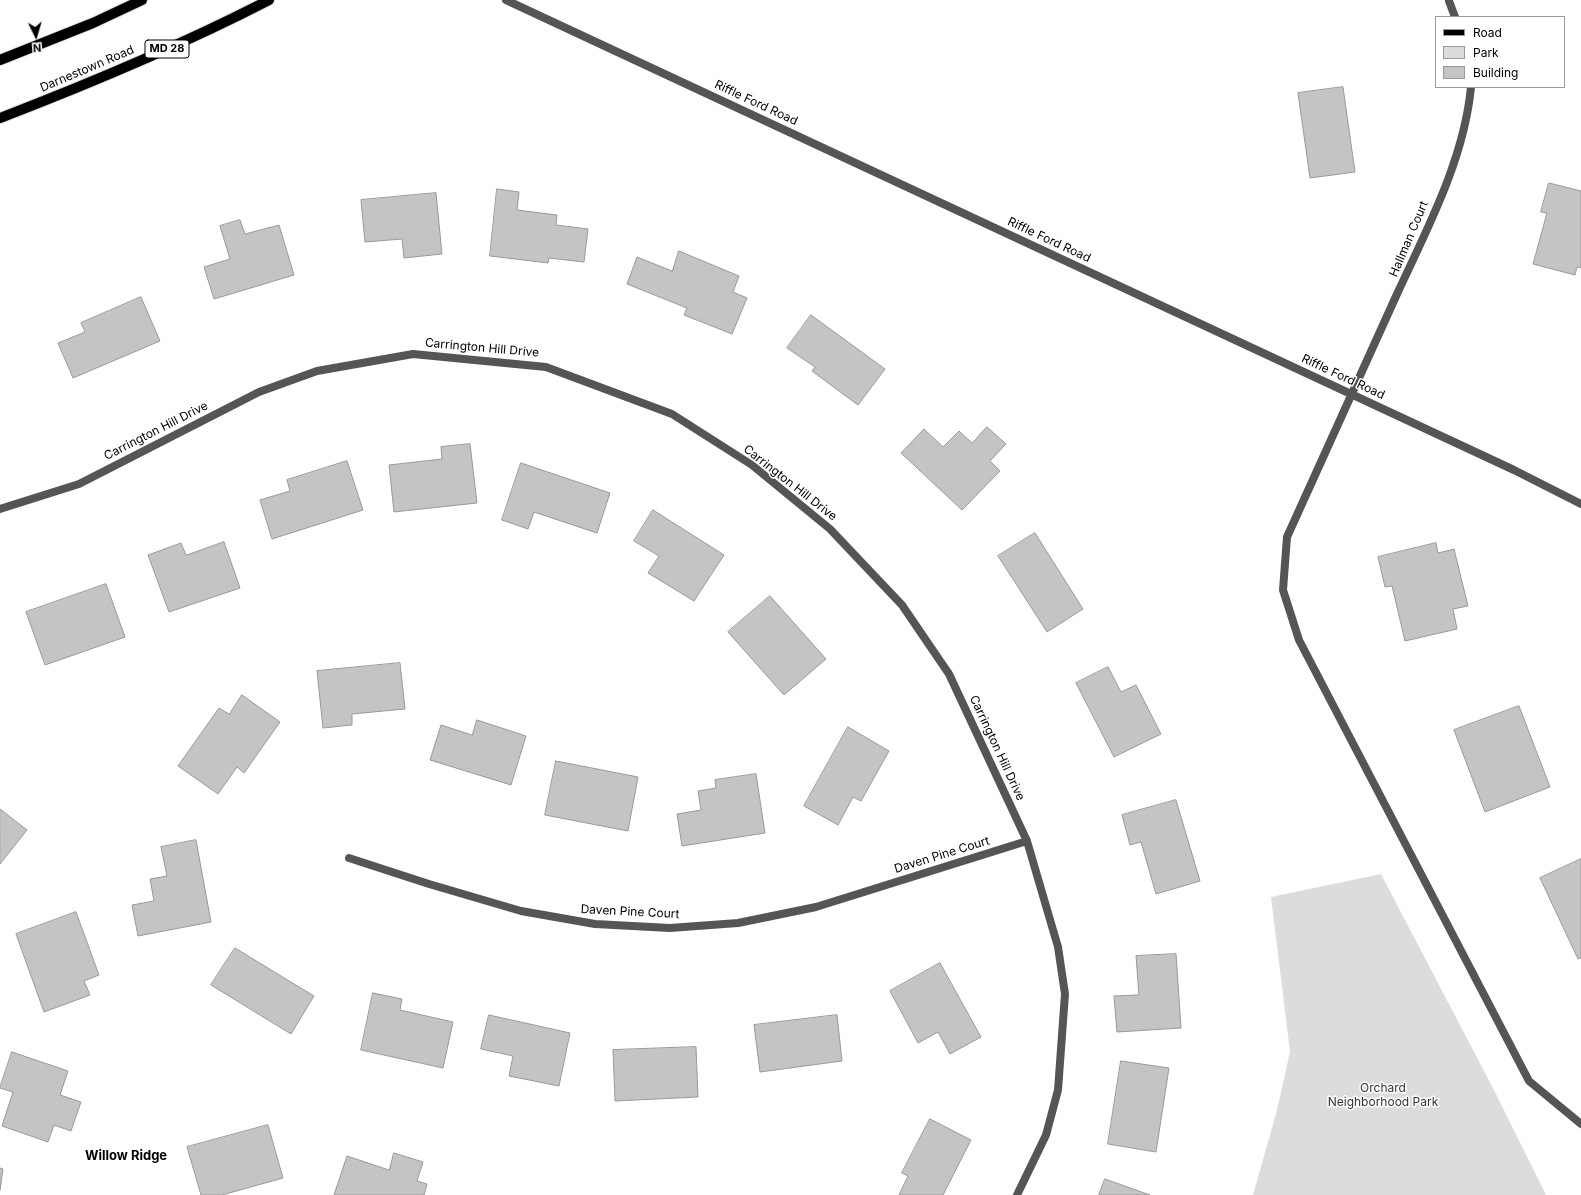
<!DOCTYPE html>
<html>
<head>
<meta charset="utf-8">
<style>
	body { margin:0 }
	#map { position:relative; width:1581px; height:1195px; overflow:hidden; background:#fff; font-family:Inter,sans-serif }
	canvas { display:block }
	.legend { position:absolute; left:1435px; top:16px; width:130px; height:72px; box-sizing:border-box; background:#fff; border:1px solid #999; margin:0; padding:5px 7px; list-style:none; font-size:12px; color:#000 }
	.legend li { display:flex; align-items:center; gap:8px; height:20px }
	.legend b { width:20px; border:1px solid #999 }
	.north { position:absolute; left:16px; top:16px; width:40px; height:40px; -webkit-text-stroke:3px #fff; paint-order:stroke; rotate:175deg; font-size:11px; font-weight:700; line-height:16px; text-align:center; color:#000 }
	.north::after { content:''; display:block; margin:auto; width:14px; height:18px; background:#000; clip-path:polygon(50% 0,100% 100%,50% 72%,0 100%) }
</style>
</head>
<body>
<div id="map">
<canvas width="1581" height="1195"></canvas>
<ul class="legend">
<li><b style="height:5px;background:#000"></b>Road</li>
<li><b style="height:11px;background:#dcdcdc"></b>Park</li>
<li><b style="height:11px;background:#c4c4c4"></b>Building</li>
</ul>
<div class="north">N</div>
</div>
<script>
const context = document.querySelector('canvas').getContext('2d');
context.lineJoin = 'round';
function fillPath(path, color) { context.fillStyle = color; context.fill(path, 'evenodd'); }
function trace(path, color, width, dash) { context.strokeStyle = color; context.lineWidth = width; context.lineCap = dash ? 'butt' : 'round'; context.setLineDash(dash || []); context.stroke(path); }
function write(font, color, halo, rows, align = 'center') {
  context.font = font + ' Inter,sans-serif'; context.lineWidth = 3; context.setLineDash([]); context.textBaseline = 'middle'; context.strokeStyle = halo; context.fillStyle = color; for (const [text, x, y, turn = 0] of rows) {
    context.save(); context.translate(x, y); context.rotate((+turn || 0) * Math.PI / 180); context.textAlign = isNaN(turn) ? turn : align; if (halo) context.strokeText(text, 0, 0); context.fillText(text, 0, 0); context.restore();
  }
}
fillPath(new Path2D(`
	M1381 874 1496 1094 1546 1195H1253L1276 1114 1290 1052 1271 897Z`), '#dcdcdc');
const building = new Path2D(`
	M1343 87 1355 172 1310 178 1298 93Z
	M1549 183 1581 191V268L1577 267 1575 275 1533 264 1547 213 1541 212Z
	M497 189 519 192 517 210 557 215 556 225 588 229 584 262 549 258 548 263 490 256Z
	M436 193 442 254 404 258 402 239 365 242 361 200Z
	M240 220 245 234 279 225 294 275 214 299 204 267 230 259 220 226Z
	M679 251 739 276 733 292 747 298 732 334 684 315 687 308 627 284 637 257 672 271Z
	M141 297 160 341 73 378 58 343 85 332 81 323Z
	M811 315 885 369 858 405 812 371 815 367 787 348Z
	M987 427 1006 444 990 461 1000 471 962 510 901 453 924 429 943 447 959 431 972 443Z
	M470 444 477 503 394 512 389 465 442 459 441 447Z
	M347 461 363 510 272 539 260 500 290 491 287 480Z
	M521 463 610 493 597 533 534 512 528 529 502 520Z
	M653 510 724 555 694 601 648 573 659 556 634 541Z
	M1035 533 1083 609 1047 632 998 556Z
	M224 542 240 588 169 612 148 555 181 543 186 555Z
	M1436 543 1438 553 1454 549 1468 606 1453 609 1457 629 1405 641 1392 586 1385 587 1378 557Z
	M106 584 125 637 45 665 26 612Z
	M770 596 826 659 784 695 728 632Z
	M400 663 405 709 352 714V725L323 728 317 671Z
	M1108 667 1121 692 1136 685 1161 734 1114 757 1076 683Z
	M242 695 280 722 244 773 237 767 218 794 178 766 219 708 229 714Z
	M1519 706 1550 787 1485 812 1454 730Z
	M477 720 526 736 511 785 430 760 441 725 472 735Z
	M848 727 889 751 861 801 853 797 838 825 804 806Z
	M556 761 638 777 628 831 545 815Z
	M756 774 765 833 682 846 677 814 701 810 698 791 716 788 715 780Z
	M1176 800 1200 881 1156 894 1141 842 1130 845 1122 815Z
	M0 809 27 830 0 864Z
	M196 840 211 922 138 936 132 905 154 901 150 879 167 876 161 847Z
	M1581 859V958L1578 959 1540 878Z
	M76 912 99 975 84 981 90 995 44 1012 16 934Z
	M235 948 314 996 291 1034 211 985Z
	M1176 954 1181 1028 1117 1032 1114 996 1139 995 1136 956Z
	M940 963 981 1037 950 1054 938 1032 918 1043 890 991Z
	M373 993 402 999 400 1010 453 1022 443 1068 361 1050Z
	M489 1015 570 1033 559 1086 509 1076 513 1056 481 1049Z
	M837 1015 842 1061 760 1072 754 1025Z
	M696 1047 698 1097 615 1101 613 1050Z
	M12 1052 68 1071 60 1095 81 1102 71 1131 54 1125 48 1142 2 1126 13 1092 0 1088Z
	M1121 1061 1169 1068 1156 1152 1108 1144Z
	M930 1119 971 1140 943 1195H899L908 1176 902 1173Z
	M268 1125 283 1178 222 1195H201L187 1147Z
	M394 1153 423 1162 417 1181 427 1184 424 1195H334L347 1156 389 1170Z
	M0 1168 3 1169 0 1190Z
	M1105 1179 1150 1195H1099Z`);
fillPath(building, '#c4c4c4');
trace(building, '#999', 1);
const primary = new Path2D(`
	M0 60 93 23 142 0
	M0 118C91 83 182 45 269 0`);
trace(primary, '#dbdbdb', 12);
trace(new Path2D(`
	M1449 1 1455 17
	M1471 87C1464 160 1427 229 1397 294 1361 375 1324 456 1287 537L1283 590 1299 640 1529 1081 1581 1124
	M0 509 79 484 259 392 317 371 413 354 546 367 672 414 752 465 830 529 902 605 949 674 1027 841 1058 947 1065 994 1058 1090 1046 1135 1017 1195
	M349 858 429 884 521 911 595 924 670 928 738 923 816 907 1027 841`), '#555', 8);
trace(new Path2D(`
	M506 0 1514 470 1581 504`), '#555', 8);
trace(primary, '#000', 10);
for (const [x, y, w] of [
	[167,49,44]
]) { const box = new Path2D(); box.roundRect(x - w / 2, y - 9, w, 18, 3); context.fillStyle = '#fff'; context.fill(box); trace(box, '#000', 1); }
write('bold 11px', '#000', null, [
	["MD 28",167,49]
]);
write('12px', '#000', '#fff', [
	["Darnestown Road",87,69,-23],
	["Riffle Ford Road",756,103,25],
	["Hallman Court",1409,239,-67],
	["Riffle Ford Road",1049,240,25],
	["Carrington Hill Drive",482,348,5],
	["Riffle Ford Road",1343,377,25],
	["Carrington Hill Drive",156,431,-27],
	["Carrington Hill Drive",790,483,38],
	["Carrington Hill Drive",997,748,65],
	["Daven Pine Court",942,855,-17],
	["Daven Pine Court",630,912,3]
]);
write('12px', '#333', '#fff', [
	["Orchard",1383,1088],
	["Neighborhood Park",1383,1102]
]);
write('bold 13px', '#000', '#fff', [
	["Willow Ridge",126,1156]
]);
</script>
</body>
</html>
